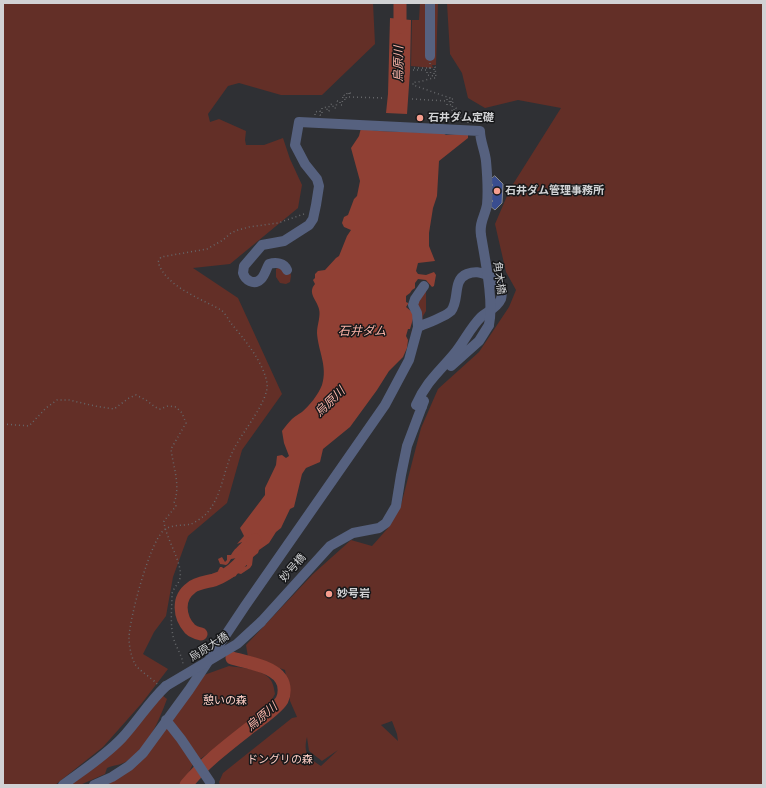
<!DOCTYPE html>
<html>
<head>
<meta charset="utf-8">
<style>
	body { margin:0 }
	#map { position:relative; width:766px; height:788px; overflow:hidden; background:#2f3034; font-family:"Work Sans",sans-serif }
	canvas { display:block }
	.frame { position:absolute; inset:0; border:4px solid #d1d2d4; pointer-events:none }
</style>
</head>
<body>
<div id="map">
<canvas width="766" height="788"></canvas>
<div class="frame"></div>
</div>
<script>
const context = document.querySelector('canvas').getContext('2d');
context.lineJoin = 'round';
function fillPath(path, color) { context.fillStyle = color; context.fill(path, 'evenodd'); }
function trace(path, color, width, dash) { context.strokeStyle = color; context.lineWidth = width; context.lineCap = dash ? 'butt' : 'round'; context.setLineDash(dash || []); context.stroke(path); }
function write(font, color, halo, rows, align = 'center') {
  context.font = font + ' "Work Sans","Noto Sans JP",sans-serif'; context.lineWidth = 3; context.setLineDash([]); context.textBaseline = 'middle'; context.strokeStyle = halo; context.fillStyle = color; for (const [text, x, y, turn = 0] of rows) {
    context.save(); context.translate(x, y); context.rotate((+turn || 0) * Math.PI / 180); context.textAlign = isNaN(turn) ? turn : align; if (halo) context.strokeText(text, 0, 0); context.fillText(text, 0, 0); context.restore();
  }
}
fillPath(new Path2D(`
	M3 3H373L375 44 322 95H281L239 83 228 86 208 114 210 122 219 119 246 131 245 140 246 145H264L283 138 290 159 302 185 298 208 230 264 193 268 238 298 282 394 242 450 227 503 188 536 173 577 166 616 154 632 143 654 168 669 142 703 103 747 55 785H3Z
	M420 3H438L436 65H432L433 68 411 66 412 20H419Z
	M447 3H763V785H220L219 782 223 773 292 718 297 717 290 701 285 670 248 657 246 645 313 574 351 540 372 546 388 528 401 505 421 428 438 389 479 352 509 307 516 290 506 272 495 224 510 189 561 108 518 100 485 108 468 98 462 73 450 54ZM392 721 397 734 398 741 381 725ZM307 737 309 751 322 761 338 750 321 766C308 758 303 753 307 737Z
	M280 267 290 270 291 276 290 282 286 284 280 283 276 277V269Z
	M426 287V311L423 316 419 336 411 334 416 316 410 302Z
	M229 666C241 668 258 668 268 677 273 681 274 688 275 694L271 701 237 733 193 764 189 772 179 785H104L173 723V719L204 675Z
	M162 695 167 699C158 723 149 745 127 761 122 765 113 765 107 768L105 774 80 785H67Z`), '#632f27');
fillPath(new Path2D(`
	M390 18 411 20 410 71 407 114 386 113 388 94Z
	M361 128 378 131 443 133 446 135 468 133V138L439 161 437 196 433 208 429 233V246L435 261 418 263 416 271 418 274 426 275 434 272 436 275 434 286 432 287 426 280 418 279 415 283V288L412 290 410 293 406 296V302L408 303V304L406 307 412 312H415L410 329H408L406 336 408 340 407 348 403 357 389 371 377 390 350 427 323 449 320 462 306 468 302 474 294 507 290 509 281 528 276 532 269 543 259 550 258 553 253 557 252 565 250 568 241 574 237 573 236 576 231 578 229 577 227 579 225 577 224 579V574H219L218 571 220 567H222L225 570 226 567H229V574L231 572H236L239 569 247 566V565L233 568 239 557 247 559 246 552 237 558 231 559C226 568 226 564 220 564L218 559 222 557 225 562 227 560V555H231C234 549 238 547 242 542L237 544 244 536 240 528 265 495V488L276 465 277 456 282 455 286 458 289 456 284 443 282 431C285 427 288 423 292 419 295 416 299 414 302 412 310 405 318 395 322 385 328 366 318 351 317 333 317 325 321 316 319 309 317 300 307 293 315 284L313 280 315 278V274L318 271 325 270 336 258 339 256 347 236 351 230 344 227 342 223 344 217 348 215 354 199 357 196 360 181 351 148 359 136Z`), '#904034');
trace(new Path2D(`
	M400 3V27
	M201 634C197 633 192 631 190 629 179 617 177 598 191 588 196 583 207 582 214 580 232 574 247 558 255 540
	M186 785C205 762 229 744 252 726 259 721 278 707 282 700 285 694 285 685 281 679 273 666 246 662 232 658`), '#904034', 13);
const building = new Path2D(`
	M495 176 503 184 502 203 495 210 489 205 493 201 489 197 493 193 489 189 493 185 489 181Z`);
fillPath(building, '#394d8f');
trace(building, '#86888d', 1);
trace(new Path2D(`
	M430 63V68H413V70H427V75L434 76V67H435L436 78C428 78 421 83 413 82V85L450 98 449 104 451 105V99H453L452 111H454V108H456V116H457V111H459L458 120H460V115H461V121
	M430 68 431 76
	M349 93V97L385 98
	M412 99 447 101V98
	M337 101H340V105H342L343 95H344L345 100H346L347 93H352
	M447 105V101
	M315 115V112L320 111V115H322V108L327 107V111H329V105L333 104V108H336L337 101
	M464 121V117H466V122
	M468 123V120L477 121
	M3 424 29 426 46 408 57 400H69L95 406 114 409 129 398 136 395 146 400 155 407 160 409 168 406 176 407 182 413 186 423 171 449C173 466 181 486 174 503L176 506 164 521C165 538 183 562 180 578 179 584 173 588 172 594 172 608 170 622 173 636 175 647 183 655 183 666
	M157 684C152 678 138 670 135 664 131 656 129 646 129 637 130 617 149 545 163 531 170 524 183 526 191 524 196 522 203 517 206 514 223 496 223 468 235 447 242 433 270 399 267 383 263 361 244 339 230 322 228 318 224 312 221 310 200 298 166 287 158 262L161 257 207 249 223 240 231 233 238 230 249 227 278 223 304 214 305 212`), '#66676a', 1.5, [1, 3]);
trace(new Path2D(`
	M430 56V3
	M287 270C284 263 276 262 269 264 266 269 265 275 261 279 254 286 245 280 243 273L244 266 262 245 284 241 309 225 313 219 316 205 319 186 317 179 305 164 295 145 299 122 480 131C480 141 485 151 486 161 487 172 488 194 487 205 485 216 479 222 481 235
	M418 327 417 313 413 305 415 299 424 286
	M451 366 479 341 489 325
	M261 622 330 546 353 533 379 528 386 523 396 506 401 475 407 446 424 401
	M166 720 181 739 210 782
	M63 785C83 770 104 757 122 738 137 722 149 702 166 686
	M94 785 112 777 129 766 143 753 189 690 245 606 385 405 409 360 418 327C427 323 445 317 451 311 460 300 452 280 467 274 475 271 480 272 487 275 496 279 504 289 501 299 497 308 488 311 481 317 470 328 464 342 454 354 439 372 426 382 416 405L422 407`), '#56617f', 10);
trace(new Path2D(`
	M481 235C485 260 494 301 489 325
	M166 686 237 644 261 622`), '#56617f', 10);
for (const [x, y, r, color] of [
	[420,118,4,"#f59d8e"],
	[497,191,4,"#f59d8e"],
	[329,594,4,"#f59d8e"]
]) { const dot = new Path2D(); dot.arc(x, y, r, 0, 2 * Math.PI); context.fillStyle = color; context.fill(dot); trace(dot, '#17181a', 1.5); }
write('bold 11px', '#d1d2d4', '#17181a', [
	["石井ダム定礎",428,118],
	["石井ダム管理事務所",505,191],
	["妙号岩",337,594]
], 'left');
write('11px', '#d1d2d4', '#17181a', [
	["角木橋",499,278,82],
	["妙号橋",293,568,-49],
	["烏原大橋",209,647,-32]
]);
write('11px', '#fdcdc4', '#17181a', [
	["憩いの森",225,701],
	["ドングリの森",280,760]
]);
write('italic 12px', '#fbb4a8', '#17181a', [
	["烏原川",399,64,-89],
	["石井ダム",362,331],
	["烏原川",330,402,-44],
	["烏原川",262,717,-40]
]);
</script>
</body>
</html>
